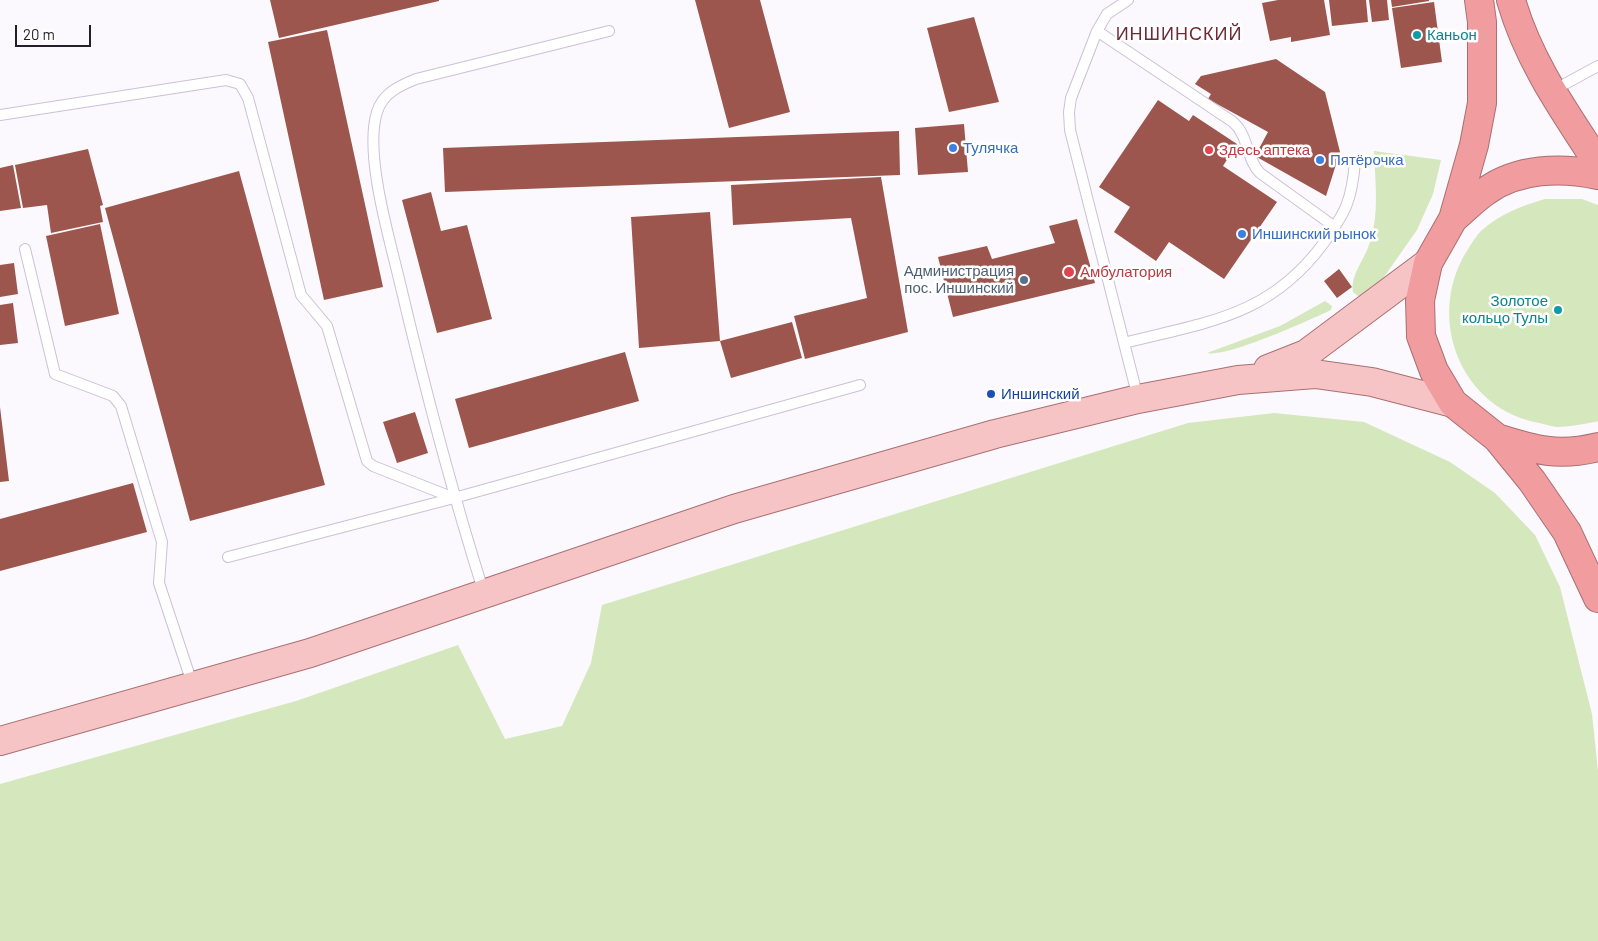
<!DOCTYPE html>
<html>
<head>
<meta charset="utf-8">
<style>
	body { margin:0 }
	#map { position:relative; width:1598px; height:941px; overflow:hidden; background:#fbf9fd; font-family:Barlow,sans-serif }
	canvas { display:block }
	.scale { position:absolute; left:15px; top:25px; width:76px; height:22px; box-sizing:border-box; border:2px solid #231f27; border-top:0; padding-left:6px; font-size:15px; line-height:18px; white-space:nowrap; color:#231f27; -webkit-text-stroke:4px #fff; paint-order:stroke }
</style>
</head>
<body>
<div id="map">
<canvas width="1598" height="941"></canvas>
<div class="scale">20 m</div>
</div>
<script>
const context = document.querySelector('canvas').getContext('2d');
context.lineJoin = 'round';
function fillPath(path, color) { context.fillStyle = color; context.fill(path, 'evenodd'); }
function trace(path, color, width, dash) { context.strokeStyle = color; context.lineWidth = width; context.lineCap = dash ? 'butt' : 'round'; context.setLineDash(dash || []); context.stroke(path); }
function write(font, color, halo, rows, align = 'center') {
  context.font = font + ' Barlow,sans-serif'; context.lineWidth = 5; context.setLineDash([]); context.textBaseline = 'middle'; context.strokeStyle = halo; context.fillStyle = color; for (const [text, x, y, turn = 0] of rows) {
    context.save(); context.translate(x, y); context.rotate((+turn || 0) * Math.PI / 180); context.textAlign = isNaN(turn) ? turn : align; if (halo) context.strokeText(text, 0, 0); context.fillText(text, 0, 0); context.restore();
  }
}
fillPath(new Path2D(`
	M1374 151 1441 160 1433 194 1417 230 1372 294 1359 297 1353 292C1350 276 1364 260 1369 245 1380 215 1375 182 1374 151Z
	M1545 199H1582L1598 205V421L1595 422C1582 424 1569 427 1557 427 1549 426 1541 423 1534 422 1456 404 1425 311 1470 246 1473 241 1477 235 1481 231 1500 214 1521 206 1545 199Z
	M1325 301 1332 306 1331 310C1310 320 1226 358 1207 353L1280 326Z
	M1274 413 1364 422 1450 462 1495 493 1535 535 1560 587 1592 714 1598 771V941H0V784L296 701 458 645 505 739 562 726 591 663 602 605 1188 423Z`), '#d5e7bd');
fillPath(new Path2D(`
	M270 0H439V1L279 38Z
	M695 0H760L790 112 729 128Z
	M1278 0H1324L1330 35 1291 42V37L1270 41 1262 3Z
	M1329 0H1366L1368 22 1332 26Z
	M1369 0H1387L1389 20 1372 22Z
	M1391 0H1429V1L1392 7Z
	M1434 2 1442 62 1401 68 1392 8Z
	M974 17 999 102 949 112 927 28Z
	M327 30 383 287 324 300 268 42Z
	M1276 59 1325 92 1340 152 1326 196 1255 156 1268 132 1208 99 1211 94 1195 84 1201 76Z
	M1158 100 1189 121 1193 115 1237 144 1223 166 1277 202 1224 279 1169 242 1156 261 1114 232 1130 207 1099 187Z
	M964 124 968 172 918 175 915 128Z
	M899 131 900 175 445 192 443 148Z
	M88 149 103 205 100 206 103 222 51 233 47 205 23 208 15 165Z
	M13 165 21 208 0 211V168Z
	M239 171 325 485 190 521 105 208Z
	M881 177 908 332 805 359 794 316 867 298 851 218 733 225 731 185Z
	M431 192 441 231 467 225 492 319 437 333 402 200Z
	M710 212 720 341 639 348 631 217Z
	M1077 219 1095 283 953 317 938 257 987 246 992 259 1055 243 1049 226Z
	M100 224 119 314 65 326 46 236Z
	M14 263 18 294 0 297V265Z
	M1339 269 1352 287 1337 298 1324 281Z
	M13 303 18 343 0 345V305Z
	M792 322 802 358 731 378 720 341Z
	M625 352 639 401 469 448 455 399Z
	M0 407 9 481 0 482Z
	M415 412 428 453 397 463 383 422Z
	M133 483 147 532 0 571V519Z`), '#9c564d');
const lane = new Path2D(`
	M1128 0 1107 14 1097 31 1071 98 1069 112 1070 130 1138 398
	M1097 31 1233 122C1249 136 1246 159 1260 173L1335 227
	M1552 91 1598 66
	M0 115 226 80 240 84 248 98 301 295 327 326 367 461 373 466 454 498
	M25 249 55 374 113 396 121 406 162 542 159 583 193 686
	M1124 343C1206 322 1269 317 1323 244 1346 212 1352 200 1355 161
	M228 557 454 498 860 385
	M484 593C451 489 424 385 399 279 389 237 364 153 377 112 383 93 399 86 416 79L609 31`);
const primary = new Path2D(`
	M1268 369 1306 354 1428 263
	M0 741 310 653 734 509 995 434 1138 399 1238 380 1315 374 1372 382 1453 403`);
const highway = new Path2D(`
	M1479 0 1482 22V103L1474 145 1453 219 1428 263 1420 300 1421 336 1434 371 1453 403 1497 438 1532 481 1567 532 1598 598
	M1511 0C1528 60 1564 111 1598 163
	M1453 219C1464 210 1474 199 1486 191 1518 168 1561 167 1598 175
	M1497 438C1535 450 1558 457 1598 447`);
trace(lane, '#cbc1d7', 12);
trace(primary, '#a97074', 30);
trace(highway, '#a97074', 30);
trace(lane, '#fff', 10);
trace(primary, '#f7c4c5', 28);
trace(highway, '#f19c9e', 28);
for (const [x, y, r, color] of [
	[1417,35,5,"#0f9aa8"],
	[953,148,5,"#3f7fe0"],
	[1209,150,5,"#e0444e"],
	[1320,160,5,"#3f7fe0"],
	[1242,234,5,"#3f7fe0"],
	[1069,272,6,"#e0444e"],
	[1024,280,5,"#5c6f8a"],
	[1558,310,5,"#0f9aa8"],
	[991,394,5,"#1a4fb4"]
]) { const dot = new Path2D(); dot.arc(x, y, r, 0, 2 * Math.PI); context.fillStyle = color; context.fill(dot); trace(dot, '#fff', 2); }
write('15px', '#0d838f', '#fff', [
	["Каньон",1427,35],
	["Золотое",1548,301,"right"],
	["кольцо Тулы",1548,318,"right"]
], 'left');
write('15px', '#366cbe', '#fff', [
	["Тулячка",963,148],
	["Пятёрочка",1330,160],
	["Иншинский рынок",1252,234]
], 'left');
write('15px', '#be3a42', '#fff', [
	["Здесь аптека",1219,150],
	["Амбулатория",1080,272]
], 'left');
write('15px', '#4e5e75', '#fff', [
	["Администрация",1014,271],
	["пос. Иншинский",1014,288]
], 'right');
write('15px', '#164399', '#fff', [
	["Иншинский",1001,394]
], 'left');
context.letterSpacing = '1px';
write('18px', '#702a37', '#fff', [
	["ИНШИНСКИЙ",1179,34]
]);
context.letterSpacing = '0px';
</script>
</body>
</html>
